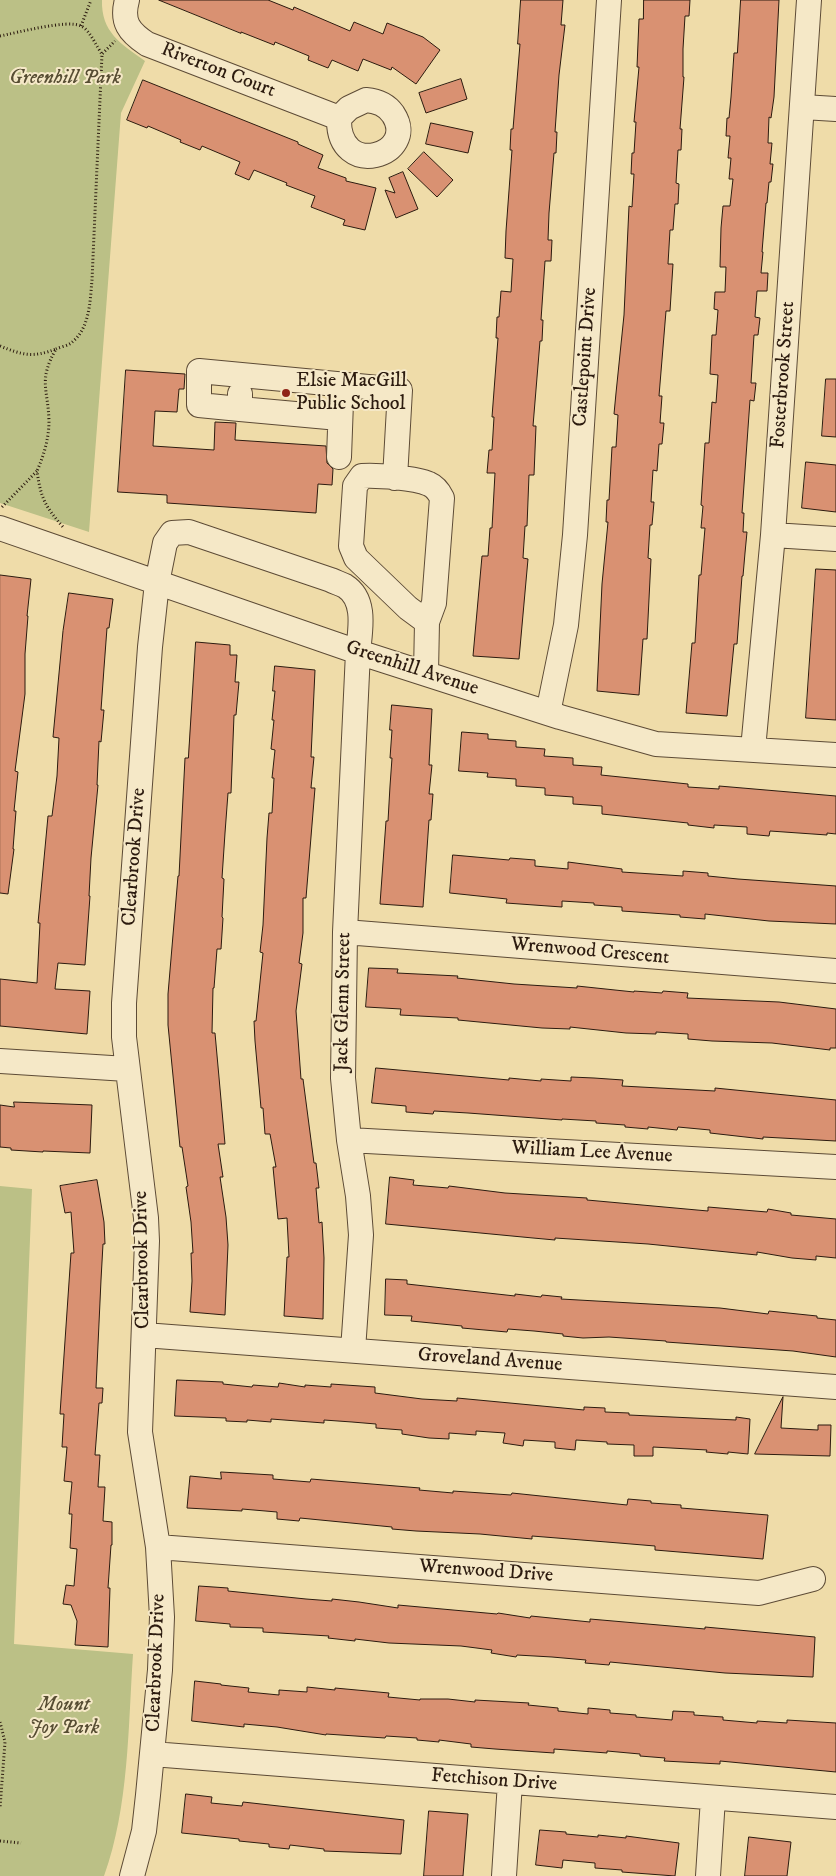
<!DOCTYPE html>
<html>
<head>
<meta charset="utf-8">
<style>
	body { margin:0 }
	canvas { display:block; background:#efdca9 }
</style>
</head>
<body>
<canvas width="836" height="1876"></canvas>
<script>
const context = document.querySelector('canvas').getContext('2d');
context.lineJoin = 'round';
function fillPath(path, color) { context.fillStyle = color; context.fill(path, 'evenodd'); }
function trace(path, color, width, dash) { context.strokeStyle = color; context.lineWidth = width; context.lineCap = dash ? 'butt' : 'round'; context.setLineDash(dash || []); context.stroke(path); }
function write(font, color, halo, rows, align = 'center') {
  context.font = font + ' "IM FELL DW Pica",serif'; context.lineWidth = 4; context.setLineDash([]); context.textBaseline = 'middle'; context.strokeStyle = halo; context.fillStyle = color; for (const [text, x, y, turn = 0] of rows) {
    context.save(); context.translate(x, y); context.rotate((+turn || 0) * Math.PI / 180); context.textAlign = isNaN(turn) ? turn : align; if (halo) context.strokeText(text, 0, 0); context.fillText(text, 0, 0); context.restore();
  }
}
fillPath(new Path2D(`
	M0 0H102C101 32 121 44 145 61L121 113 89 532 0 503Z
	M0 1186 32 1189 14 1644 133 1654C128 1728 129 1806 104 1876H0Z`), '#bbc086');
const building = new Path2D(`
	M159 0H268L293 10 294 7 350 31 354 22 383 34 387 23 423 37 440 50 416 84 392 67 391 70 363 59 358 71 332 60 328 68 308 60 309 56 275 42 274 45 241 32V33Z
	M521 0H563L561 25H565L559 75 555 132H557L556 153H554L549 213 548 240H552L551 261H545L541 320H543L542 341H540L533 426H536L534 475H529L527 526H525L523 558 528 559 519 659 473 656 482 556H488L490 528H492L495 473H487L489 450H492L494 417H492L498 338H496L497 317H499L501 291 511 292 513 259 505 258 506 231 512 150H510L511 129H513L520 44H518Z
	M644 0H690L689 16H685L683 49V77H684L680 129H682L681 150H678L676 183 679 184 678 204H675L673 230H670L668 264H673L670 311H666L659 396H662L660 423H664L662 444H659L657 471 653 470 651 502H654L652 525H650L648 558 651 559 647 639H643L639 695 597 691 602 584 608 522H606L607 500H609L612 447H616L618 415 614 414 616 393 624 315 629 206 632 207 634 174H631L632 153H634L636 122H634L639 67H637L639 19H643Z
	M741 0H779L774 97 771 118 769 117 768 143H772L770 164H773L771 182H769L767 203H766L762 252H763L761 273H768L767 291H757L755 317 760 318 758 335H754L751 383H756L754 401 750 400 742 513H744L743 532H747L745 553 743 576H742L737 644H734L727 716 686 713 692 643H695L699 575H701L705 528H701L703 506 701 505 705 443H709L712 402 716 403 718 375 710 374 712 335H716L718 310 714 309 715 292H725L726 267H720L721 228 723 206H730L733 179H729L731 158H728L730 136H726L727 118H729L731 97 734 53H737Z
	M461 79 467 99 426 113 419 93Z
	M143 80 298 142V144L323 155 318 168 346 178V181L376 188 365 230 343 225 345 220 311 207 315 196 286 185 287 183 254 170 249 180 235 174 240 162 202 146 200 150 180 142 181 140 148 126 147 128 127 120Z
	M431 123 473 132 468 153 426 144Z
	M424 152 453 180 437 197 408 169Z
	M403 172 418 209 396 218 385 190 395 193 389 178Z
	M126 370 185 374 184 389H179L177 412 155 411 153 446 214 450 215 422 236 423 235 440 326 446 327 463 333 469 332 485 318 484 316 513 167 503V495L118 492Z
	M826 379H836V437L822 436Z
	M806 462 836 465V512L802 508Z
	M816 569 836 570V720L806 718Z
	M0 575 31 579 27 616H28L25 654V694L15 771 18 772 14 811H16L13 849H14L8 894 0 893Z
	M69 593 113 599 109 628H107L104 668 101 710H104L101 742 99 741 97 785H98L91 858 89 896H90L85 965 58 963 55 989 90 991 87 1034 0 1026V979L37 983 40 923H38L48 816H52L57 776 59 738 53 737 63 631Z
	M196 642 230 645V655H237L235 682H239L236 715H234L231 793H228L225 833 222 878 224 879 222 917 223 918 221 949H217L214 988H213L212 1033H215L225 1144H218L223 1177H220L226 1217 228 1245 225 1315 190 1312 192 1281 191 1253H193L191 1222 186 1187 188 1186 182 1147H180L168 1025V994L178 876H179L185 758H188Z
	M275 666 315 670 311 757H314L311 788H315L306 898H303V933L299 963 302 964 296 1011 301 1079H303L314 1163H316L319 1188H316L319 1223 322 1222 324 1258 323 1319 284 1316 287 1257H289L287 1218 278 1219 273 1167H276L270 1134H265L263 1108H261L255 1041 254 1021H256L263 953 260 952 263 925 267 838 269 813H272L274 778H272L275 750 271 749 274 720H272L275 691H273Z
	M392 705 432 709 429 765H432L429 794H433L431 820H429L423 907 380 904 386 821H388L390 786 392 758H390L392 730H390Z
	M462 732 488 734V739L516 741V747L545 749 544 756 573 758V765L602 767 601 775 688 784V787L719 789V786L836 796V834L827 833V835L770 831 769 836 747 834V827L714 825V828L688 825V823L602 814V806L573 804V797L545 795V788L516 786V779L487 777 488 773 459 771Z
	M453 855 509 860 510 858 535 860V866L568 869V862L622 869V872L683 876V871L708 873V876L738 879 836 886V924L769 921 705 914V919L680 917V915L622 911V907L594 905V903L562 901V907L506 903 507 899 450 893Z
	M369 968 398 969 397 973 458 976 457 978 514 984 577 988V986L634 992V991L662 993 663 991 688 993 687 998 779 1002 836 1009V1048H830V1050L772 1043 712 1041 688 1039V1034L656 1032V1034L626 1033 570 1027V1029L542 1028 458 1020V1018L400 1015 401 1009 366 1007Z
	M376 1068 509 1080V1078L541 1081V1079L571 1081V1077L594 1078 623 1080 622 1086 715 1091V1088L836 1100V1141L763 1137V1139L710 1133V1130L678 1127 677 1130 648 1127V1129L625 1127V1125L596 1123V1121L562 1119V1120L468 1113 434 1111 433 1114 406 1112V1106L372 1103Z
	M14 1102 92 1105 90 1153 43 1151V1152L11 1150V1148L0 1147V1105L14 1107Z
	M390 1177 414 1180 413 1185 448 1188 449 1186 505 1193 587 1198V1200L708 1211V1207L767 1212 768 1209 791 1213V1215L836 1219V1258L816 1256V1260L792 1258 757 1252V1255L648 1244 555 1238V1240L533 1238 386 1224Z
	M97 1180 104 1222 105 1244H103L101 1280 96 1388H103L102 1403H99L95 1455H100L98 1487H105L103 1521 112 1522V1545H111L108 1588H110L108 1647 75 1645 77 1621 71 1605 63 1604 66 1585 74 1586 77 1549 70 1548 72 1514H69L72 1482 64 1481 67 1447H62L64 1414H60L71 1253H74L71 1212 65 1213 60 1186Z
	M386 1279 407 1280V1284L515 1296V1294L541 1297 542 1295 562 1297 561 1299 720 1308 768 1314 769 1311 817 1316V1318L836 1320V1357L793 1351 666 1342V1341L609 1337 583 1338 563 1336V1334L534 1331 508 1329 507 1332 462 1328V1326L411 1321 412 1316 385 1315Z
	M177 1380 223 1382V1384L252 1387 253 1385 278 1387 279 1383 305 1387V1385L331 1387V1384L375 1387V1393L422 1399 457 1401V1398L584 1410V1407L605 1408V1412L629 1413V1415L736 1420V1417L750 1419 748 1454 728 1452V1454L706 1452 707 1450 653 1447V1456H634V1445L607 1444V1442L576 1440 575 1450 555 1448V1442L524 1440 523 1446 503 1443 505 1433 476 1431V1435L449 1433V1439L429 1438 402 1434V1430L376 1428V1424L352 1422 324 1420V1423L271 1419V1422L247 1420V1422L226 1421V1418L175 1416Z
	M783 1397 781 1428 818 1430V1425H831L830 1456 755 1454Z
	M221 1472 273 1475V1479L310 1482 311 1479 420 1488 419 1490 453 1493V1491L511 1495 512 1493 627 1505 628 1499 651 1501V1503L681 1505V1508L768 1515 763 1559 655 1550V1546L619 1543 532 1536V1539L480 1534 416 1531 392 1529V1527L300 1518 299 1521 277 1519V1512L242 1509V1511L187 1508 190 1476 221 1479Z
	M199 1586 228 1588V1591L306 1599 332 1601V1599L359 1602 398 1608V1605L497 1614 498 1613 530 1618 531 1616 590 1622V1619L705 1629V1627L815 1637 813 1677 725 1673 610 1662 609 1665 585 1663 586 1660 552 1657 517 1655 516 1657 491 1653 492 1650 461 1646 389 1643 355 1639V1641L328 1638 329 1636 263 1632V1628L230 1627V1624L196 1621Z
	M195 1681 221 1684V1685L249 1688 248 1692 279 1695V1690L307 1692V1687L335 1690V1688L389 1693 388 1697 420 1700V1699H448L475 1702V1700L529 1703 528 1705 558 1708V1711L588 1714V1708L610 1710V1713L636 1715V1717L672 1720 673 1711 694 1712V1715L723 1717V1720L757 1723V1721L787 1723V1720L836 1723V1772L720 1761V1764L664 1761 665 1758 640 1756V1754L607 1751V1753L554 1749V1753L495 1749 471 1747V1744L439 1740V1742L417 1740V1738L386 1736 385 1738 326 1734V1735L277 1727 244 1724V1727L192 1721Z
	M186 1794 212 1797 211 1803 242 1806 243 1802 404 1820 401 1854 324 1851V1849L290 1845 289 1849 269 1847V1844L239 1841V1839L182 1833Z
	M429 1811 468 1814 463 1876H424Z
	M540 1830 566 1832V1834L598 1837V1835L626 1838V1836L679 1843 675 1876 622 1872V1870L595 1868V1863L563 1860 562 1868 536 1865Z
	M749 1837 791 1842 787 1876H745Z`);
fillPath(building, '#d99172');
trace(building, '#2c1b0f', 1);
const minor = new Path2D(`
	M127 0C121 22 129 32 147 44L339 118
	M366 100C377 101 386 104 393 114 420 155 337 181 339 118L349 108Z
	M803 107 836 109
	M240 394V409L339 418
	M240 409 199 405V371L400 390 395 478
	M339 457 341 402
	M0 528 358 652 560 717 656 744 836 755
	M773 535 836 539
	M426 673 427 622 434 603 442 498C439 492 436 487 429 484 416 478 377 475 362 476L355 486 351 546 356 558 408 608 427 622
	M548 713 566 625 575 535 609 0
	M753 749 773 535 809 0
	M345 932 836 971
	M0 1061 127 1069
	M349 1140 836 1167
	M144 1335 836 1387
	M158 1547 759 1593 813 1579
	M152 1754 836 1807
	M132 1876 144 1831 148 1795 160 1670 162 1617 158 1547 140 1432 147 1241 146 1218 124 1037V1003L150 647 157 583 165 543 172 533 189 532 331 580C335 582 341 584 345 586 367 600 360 631 358 652L345 932 343 1078 349 1140 358 1196 361 1235 353 1350
	M504 1876 510 1782
	M708 1876 713 1798`);
trace(minor, '#5d4b36', 26);
trace(new Path2D(`
	M81 26 91 0
	M0 36C16 33 68 19 81 26 90 30 96 46 102 54
	M0 346C22 355 33 358 56 349 38 381 48 388 49 421 49 438 44 455 37 471
	M56 349C60 347 67 346 71 343 90 329 90 301 92 280L102 54 115 41
	M2 507 37 471C41 499 45 506 63 527
	M0 1722 5 1742 0 1808
	M0 1841 21 1843`), '#2c1b0f', 3, [1, 2.5]);
trace(minor, '#f5e8c7', 24);
for (const [x, y, r, color] of [
	[286,393,5,"#8f2418"]
]) { const dot = new Path2D(); dot.arc(x, y, r, 0, 2 * Math.PI); context.fillStyle = color; context.fill(dot); trace(dot, '#f5e8c7', 2); }
write('20px', '#2c1b0f', '#f5e8c7', [
	["Riverton Court",218,71,21],
	["Castlepoint Drive",586,357,-86],
	["Fosterbrook Street",784,375,-86],
	["Greenhill Avenue",412,669,18],
	["Clearbrook Drive",135,857,-86],
	["Wrenwood Crescent",590,952,5],
	["Jack Glenn Street",344,1002,-89],
	["William Lee Avenue",592,1153,3],
	["Clearbrook Drive",143,1260,-91],
	["Groveland Avenue",490,1361,4],
	["Wrenwood Drive",486,1572,4],
	["Clearbrook Drive",157,1663,-88],
	["Fetchison Drive",494,1781,4]
]);
write('italic 20px', '#574d33', '#f5e8c7', [
	["Greenhill Park",65,79],
	["Mount",64,1706],
	["Joy Park",64,1729]
]);
write('20px', '#2c1b0f', '#f5e8c7', [
	["Elsie MacGill",296,382],
	["Public School",296,405]
], 'left');
</script>
</body>
</html>
